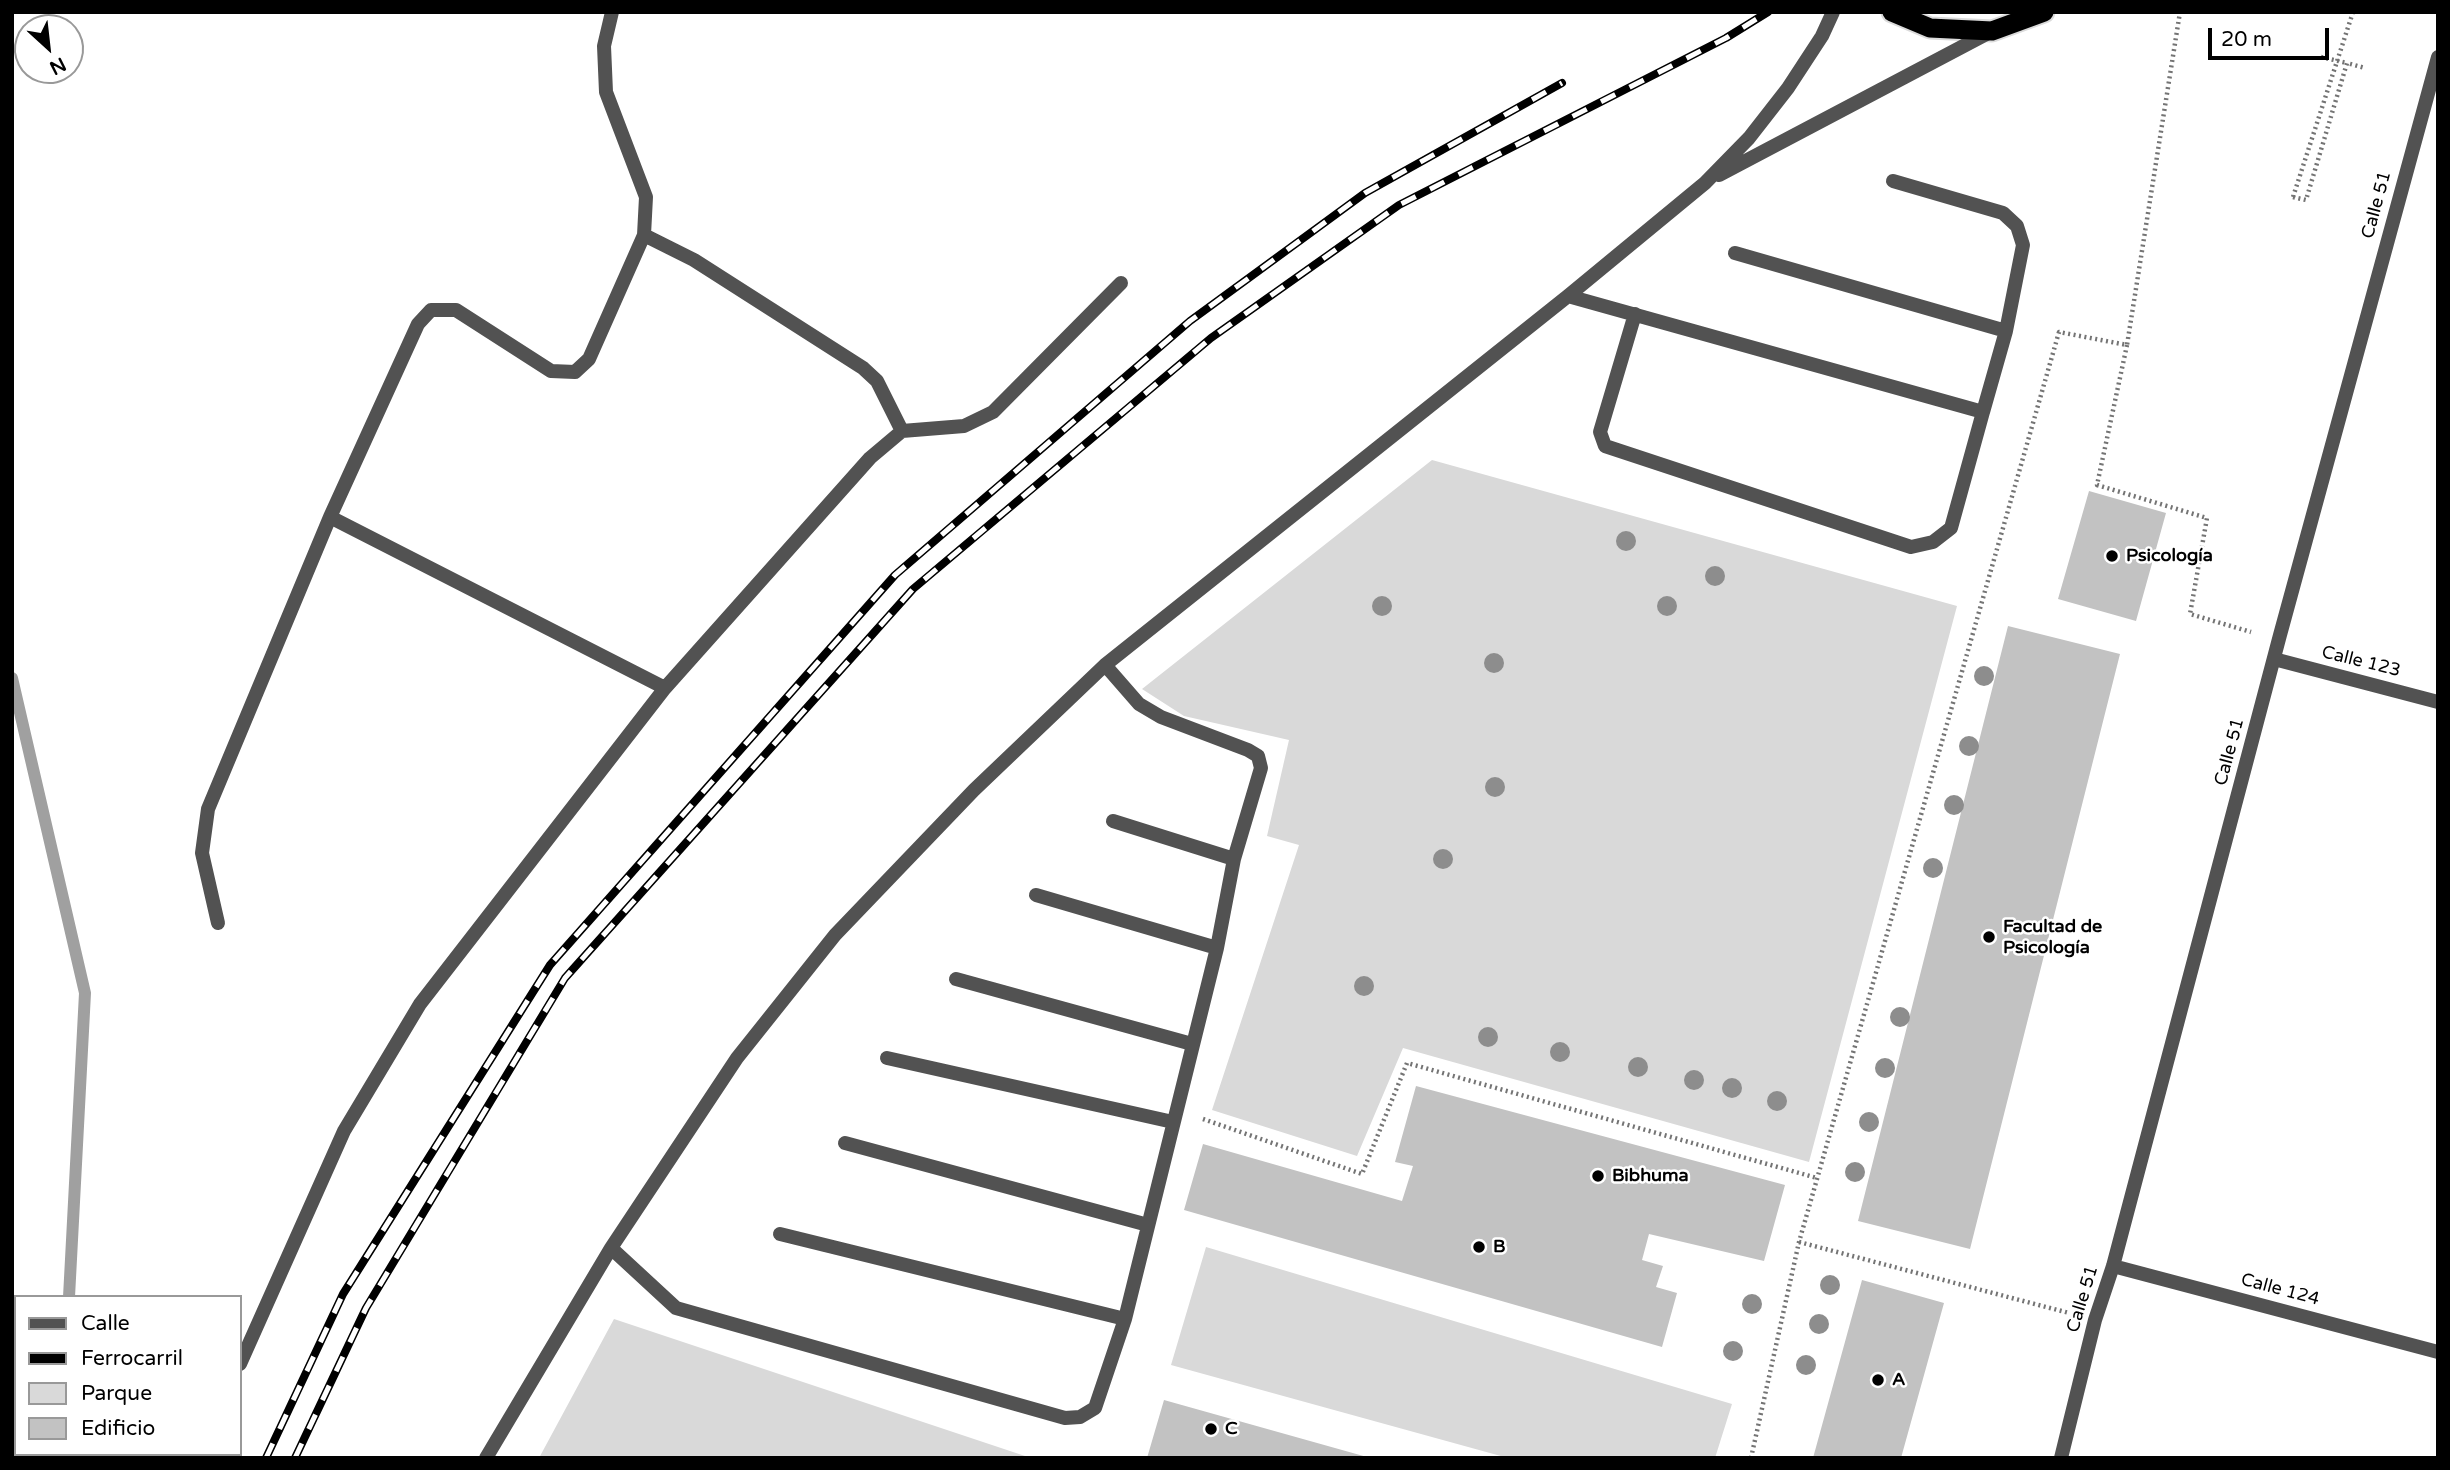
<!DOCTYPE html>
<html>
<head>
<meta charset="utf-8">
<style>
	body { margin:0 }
	#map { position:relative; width:2450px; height:1470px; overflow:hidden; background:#fff; font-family:"Varela Round",sans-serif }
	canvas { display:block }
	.frame { position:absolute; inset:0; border:14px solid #000; pointer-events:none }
	.legend { position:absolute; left:14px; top:1295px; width:228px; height:161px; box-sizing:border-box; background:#fff; border:2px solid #999; margin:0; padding:9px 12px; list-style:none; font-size:21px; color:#000 }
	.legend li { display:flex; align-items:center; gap:14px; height:35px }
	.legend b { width:35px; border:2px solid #999 }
	.north { position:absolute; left:14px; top:14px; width:70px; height:70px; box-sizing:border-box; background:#fff; border:2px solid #999; border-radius:50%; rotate:153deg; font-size:19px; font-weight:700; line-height:28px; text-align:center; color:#000 }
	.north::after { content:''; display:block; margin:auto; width:24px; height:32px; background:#000; clip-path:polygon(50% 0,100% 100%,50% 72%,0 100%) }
	.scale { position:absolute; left:2208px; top:28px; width:121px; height:32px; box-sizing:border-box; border:4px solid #000; border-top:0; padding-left:9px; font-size:21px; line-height:24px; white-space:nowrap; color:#000; -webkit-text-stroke:5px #fff; paint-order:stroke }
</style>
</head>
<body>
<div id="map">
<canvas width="2450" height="1470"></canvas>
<div class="frame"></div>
<ul class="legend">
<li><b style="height:9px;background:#525252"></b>Calle</li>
<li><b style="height:9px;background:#000"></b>Ferrocarril</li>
<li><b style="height:19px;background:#d9d9d9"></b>Parque</li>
<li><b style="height:19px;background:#c2c2c2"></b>Edificio</li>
</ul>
<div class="north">N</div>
<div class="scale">20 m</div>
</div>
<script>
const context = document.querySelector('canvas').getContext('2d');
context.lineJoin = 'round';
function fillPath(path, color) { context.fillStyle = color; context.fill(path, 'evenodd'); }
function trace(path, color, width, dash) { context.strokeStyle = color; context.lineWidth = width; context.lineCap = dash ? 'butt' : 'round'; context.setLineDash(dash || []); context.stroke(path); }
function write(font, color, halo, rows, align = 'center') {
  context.font = font + ' "Varela Round",sans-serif'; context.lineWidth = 5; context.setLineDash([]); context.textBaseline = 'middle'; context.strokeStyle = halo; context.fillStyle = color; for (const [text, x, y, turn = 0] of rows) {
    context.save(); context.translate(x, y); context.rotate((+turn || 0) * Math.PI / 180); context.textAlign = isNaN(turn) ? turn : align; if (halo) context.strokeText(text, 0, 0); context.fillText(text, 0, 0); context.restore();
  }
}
fillPath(new Path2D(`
	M1432 460 1957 606 1809 1162 1403 1048 1357 1156 1212 1110 1299 845 1267 836 1289 740 1184 716 1142 689Z
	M1206 1247 1732 1404 1715 1458H1508L1171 1365Z
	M614 1319 1031 1458H539Z`), '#d9d9d9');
trace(new Path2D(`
	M12 678 85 993 69 1297
	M60 1458V1454`), '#a0a0a0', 12);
fillPath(new Path2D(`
	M2089 491 2166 513 2136 621 2058 599Z
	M2008 626 2120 654 1970 1249 1858 1221Z
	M1416 1086 1785 1185 1764 1261 1649 1234 1642 1260 1663 1266 1656 1287 1677 1293 1662 1347 1184 1210 1203 1144 1402 1201 1413 1166 1395 1162Z
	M1862 1280 1944 1303 1901 1458H1813Z
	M1164 1400 1367 1457V1458H1147Z`), '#c2c2c2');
const trunk = new Path2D(`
	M1892 12 1930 28 1992 31 2044 12`);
trace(trunk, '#dbdbdb', 23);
trace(new Path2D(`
	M2321 57 2347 63
	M2293 197 2306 200 2347 63 2365 68
	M2127 345 2097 485 2207 518 2190 614 2251 632
	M1203 1119 1362 1174 1407 1063 1817 1178
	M1799 1242 2069 1313
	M1751 1458 1799 1242 2059 332 2127 345 2180 12`), '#747474', 4.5, [2, 3.5]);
trace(new Path2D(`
	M1719 175 1992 31
	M1893 181 2003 213 2017 226 2023 245 2006 331 1983 412
	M1735 253 2006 331
	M1568 296 1983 412 1951 528 1933 542 1911 547 1605 446 1600 432 1635 314
	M1113 821 1234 859
	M1036 895 1217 948
	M956 979 1192 1044
	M887 1058 1173 1122
	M845 1143 1148 1225
	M780 1234 1125 1319
	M611 1248 676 1308 1065 1418 1080 1417 1095 1408 1125 1319 1217 948 1234 859 1261 768 1258 756 1248 750 1161 717 1139 704 1105 665
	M486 1458 611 1248 737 1058 835 935 974 790 1105 665 1568 296 1705 183 1749 138 1788 88 1822 36 1833 12`), '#525252', 14);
trace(new Path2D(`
	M644 235 694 260 863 368 877 381 902 431
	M330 517 665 688
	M2274 659 2438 702
	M218 923 202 853 208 809 330 517 418 324 431 310H456L551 371 575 372 589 359 644 235 646 197 606 92 604 46 612 12
	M2113 1266 2438 1352
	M240 1364 344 1131 420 1004 665 688 870 458 902 431 964 426 993 412 1121 283
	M199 1458 200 1454
	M2061 1458 2095 1320 2113 1266 2280 635 2438 57`), '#525252', 14);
trace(trunk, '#000', 19);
const rail = new Path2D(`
	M266 1458 343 1294 550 965 895 575 1190 321 1365 193 1562 83
	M295 1458 366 1308 565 978 913 589 1211 338 1399 205 1726 38 1768 12`);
trace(rail, '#000', 8);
trace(rail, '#fff', 5, [16]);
trace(new Path2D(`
	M2293 197 2353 12`), '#747474', 4.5, [2, 3.5]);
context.fillStyle = '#8d8d8d';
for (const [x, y] of [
	[1626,541],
	[1715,576],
	[1382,606],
	[1667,606],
	[1494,663],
	[1984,676],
	[1969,746],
	[1495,787],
	[1954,805],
	[1443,859],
	[1933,868],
	[1364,986],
	[1900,1017],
	[1488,1037],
	[1560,1052],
	[1638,1067],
	[1885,1068],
	[1694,1080],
	[1732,1088],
	[1777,1101],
	[1869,1122],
	[1855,1172],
	[1830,1285],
	[1752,1304],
	[1819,1324],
	[1733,1351],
	[1806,1365]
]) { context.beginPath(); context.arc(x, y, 10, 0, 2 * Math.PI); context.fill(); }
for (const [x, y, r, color] of [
	[2112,556,7,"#000"],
	[1989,937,7,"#000"],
	[1598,1176,7,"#000"],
	[1479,1247,7,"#000"],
	[1878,1380,7,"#000"],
	[1211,1429,7,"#000"]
]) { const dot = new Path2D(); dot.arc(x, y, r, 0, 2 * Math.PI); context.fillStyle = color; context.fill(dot); trace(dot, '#fff', 2.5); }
write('18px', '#000', '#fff', [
	["Calle 51",2377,205,-75],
	["Calle 123",2361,662,14],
	["Calle 51",2230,752,-75],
	["Calle 124",2280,1290,15],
	["Calle 51",2083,1299,-73]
]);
write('bold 18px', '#000', '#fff', [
	["Psicología",2126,556],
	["Facultad de",2003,927],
	["Psicología",2003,948],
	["Bibhuma",1612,1176],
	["B",1493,1247],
	["A",1892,1380],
	["C",1225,1429]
], 'left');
</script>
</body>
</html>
